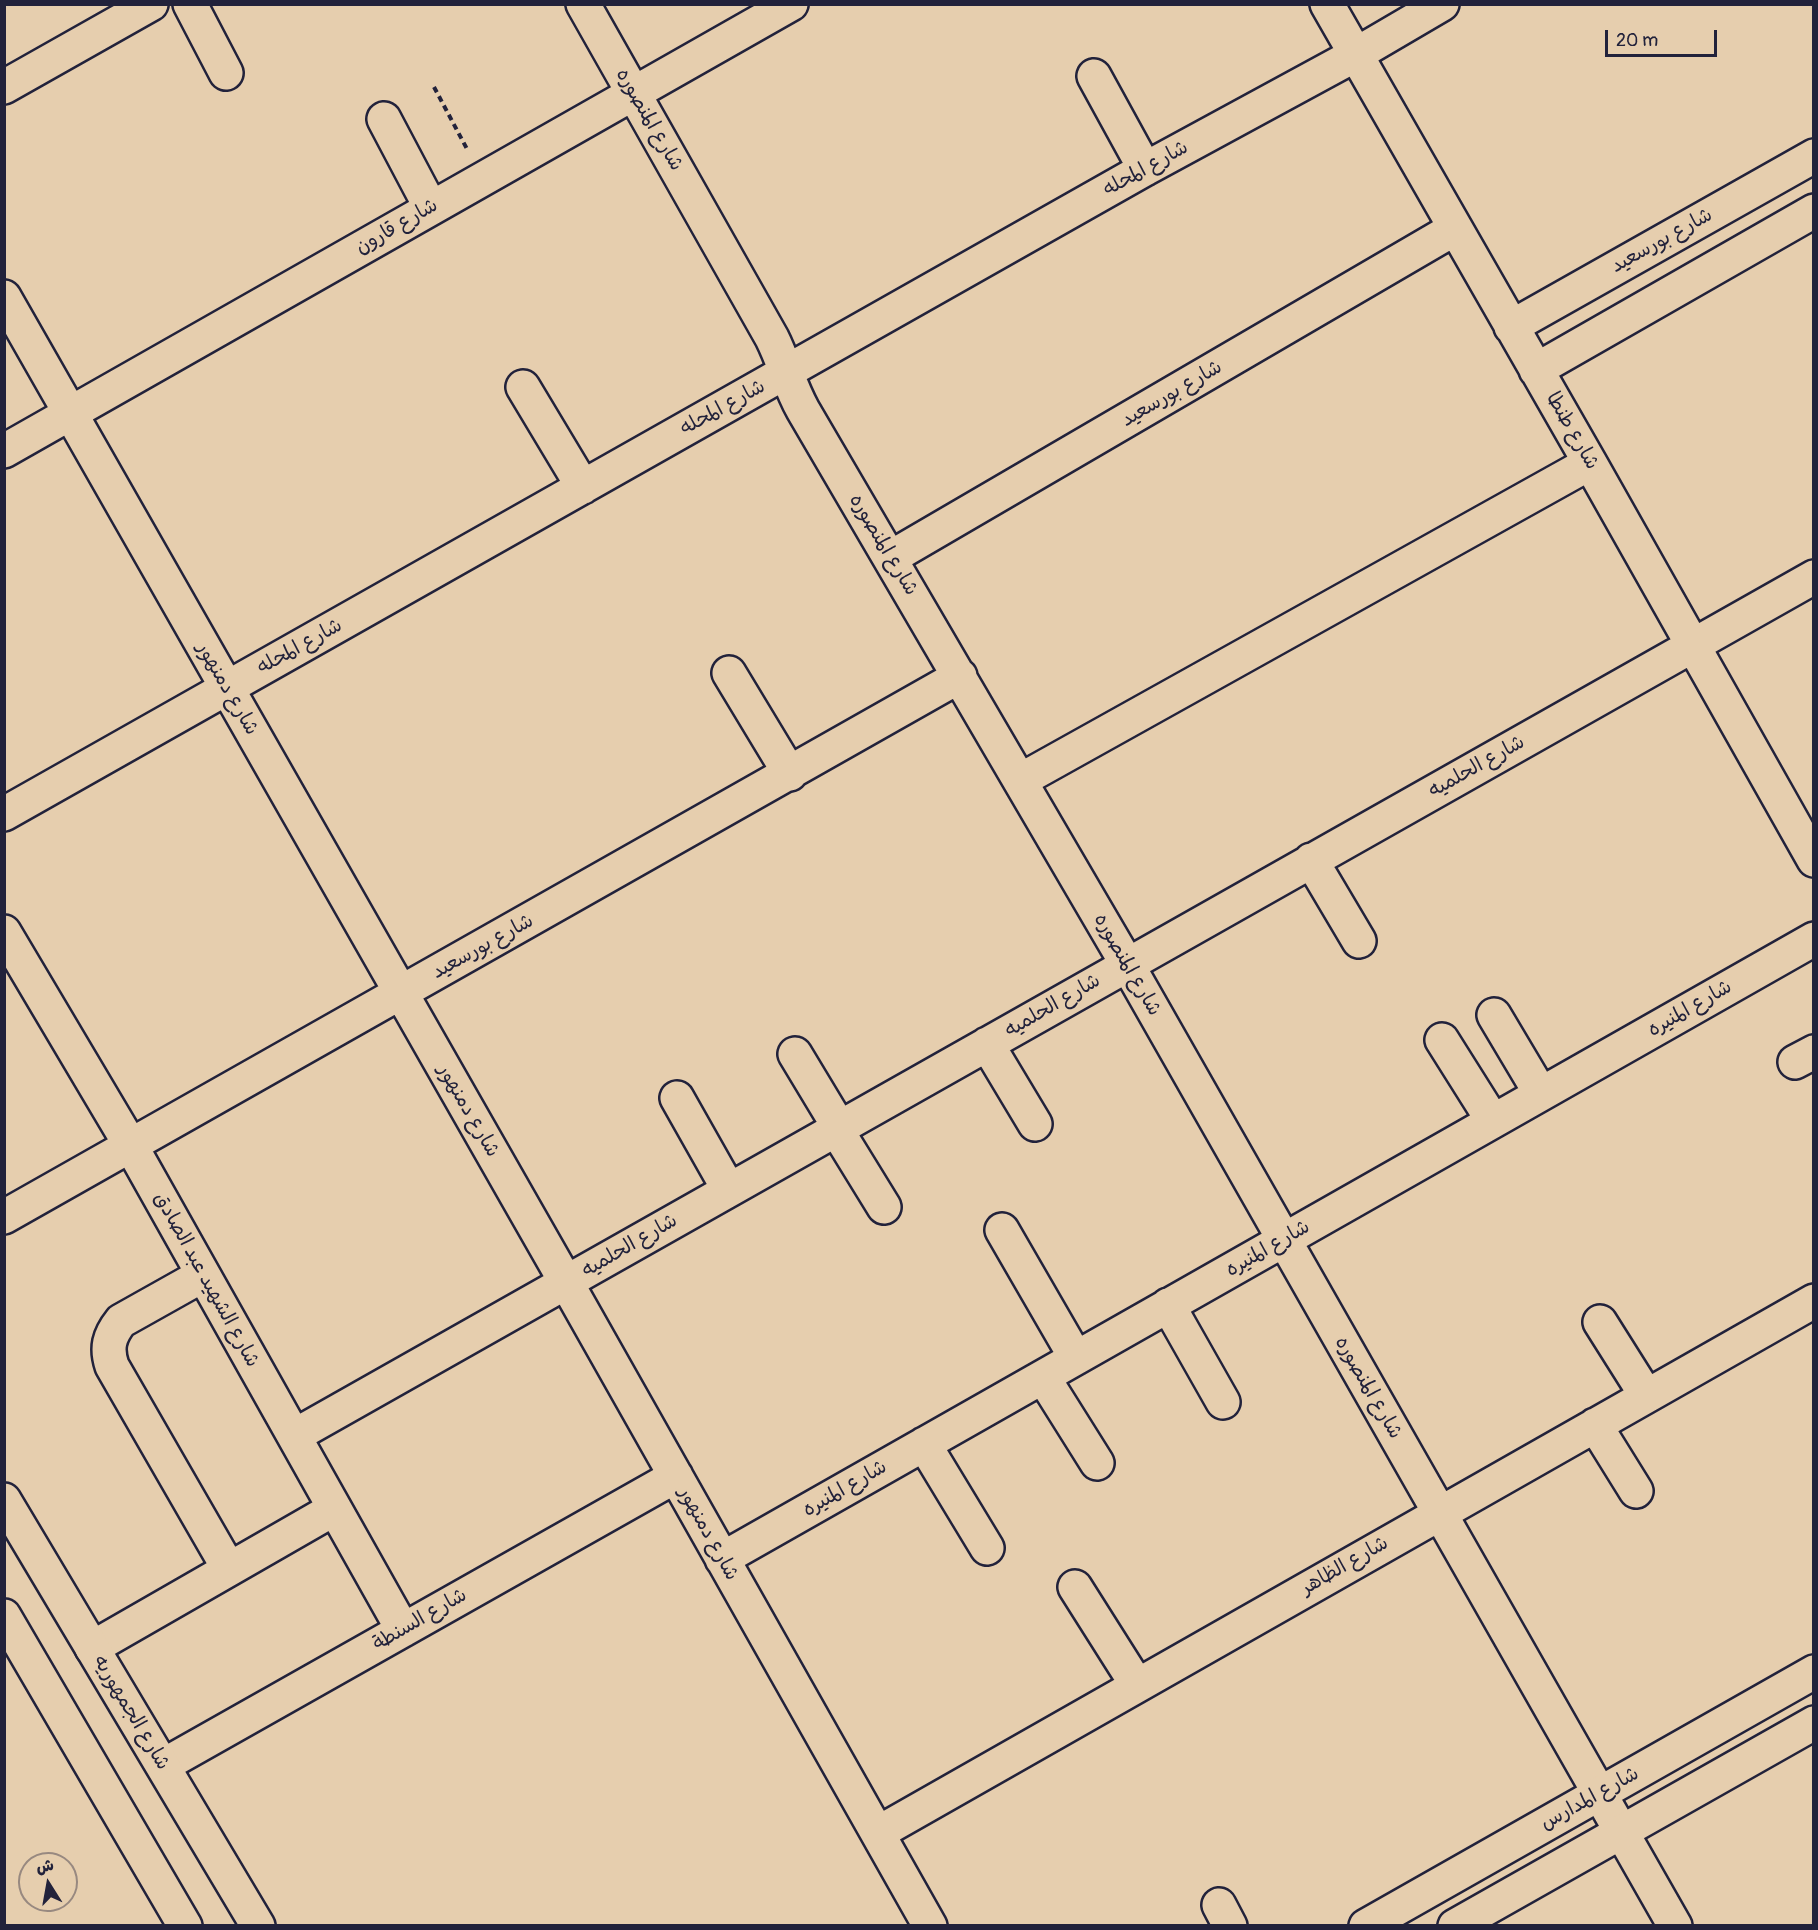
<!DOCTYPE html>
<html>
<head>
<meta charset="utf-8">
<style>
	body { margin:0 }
	#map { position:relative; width:1818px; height:1930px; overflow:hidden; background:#e6ceae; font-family:Pangolin,"Playpen Sans Arabic",sans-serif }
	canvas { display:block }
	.frame { position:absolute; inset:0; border:6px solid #22223b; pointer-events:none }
	.north { position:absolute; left:18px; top:1852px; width:60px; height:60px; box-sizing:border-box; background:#e6ceae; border:2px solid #988980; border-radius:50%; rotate:349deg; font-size:16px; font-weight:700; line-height:24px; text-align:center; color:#22223b }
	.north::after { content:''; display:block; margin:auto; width:21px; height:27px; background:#22223b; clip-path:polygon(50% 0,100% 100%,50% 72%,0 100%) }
	.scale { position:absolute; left:1605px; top:30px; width:112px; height:27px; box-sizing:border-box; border:3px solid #22223b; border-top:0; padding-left:8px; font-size:18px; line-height:21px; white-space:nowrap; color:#22223b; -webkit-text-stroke:4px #e6ceae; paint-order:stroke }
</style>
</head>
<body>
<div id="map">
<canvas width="1818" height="1930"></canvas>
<div class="frame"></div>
<div class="north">ش</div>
<div class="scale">20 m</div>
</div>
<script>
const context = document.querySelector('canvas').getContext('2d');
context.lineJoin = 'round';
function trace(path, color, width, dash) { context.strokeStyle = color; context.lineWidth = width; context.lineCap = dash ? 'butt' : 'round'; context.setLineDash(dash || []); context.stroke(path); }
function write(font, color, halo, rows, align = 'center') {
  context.font = font + ' Pangolin,"Playpen Sans Arabic",sans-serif'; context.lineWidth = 5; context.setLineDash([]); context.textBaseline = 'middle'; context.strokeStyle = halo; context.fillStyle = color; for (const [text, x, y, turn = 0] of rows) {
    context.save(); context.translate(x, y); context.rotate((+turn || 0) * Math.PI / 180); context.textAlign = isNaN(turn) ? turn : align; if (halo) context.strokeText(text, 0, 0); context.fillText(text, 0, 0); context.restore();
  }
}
const minor = new Path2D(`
	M190 4 226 73
	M583 4 772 338C784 362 790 387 803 410L1127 964 1675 1926
	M1327 4 1590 463 1814 860
	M1094 76 1145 169
	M4 87 151 4
	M384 119 431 208
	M4 297 566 1282 930 1926
	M1511 327 1814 156
	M1536 370 1814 211
	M523 387 583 487
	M4 451 791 4
	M890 558 1454 229
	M729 673 790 774
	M1021 780 1590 463
	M4 814 1145 169 1355 55 1442 4
	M1311 860 1359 941
	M4 932 131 1146 403 1630
	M1494 1015 1541 1094
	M1442 1040 1493 1121
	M987 1044 1035 1124
	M795 1054 839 1127
	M1795 1062 1814 1052
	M677 1098 729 1190
	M836 1129 884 1207
	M4 1217 960 676
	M1002 1230 1076 1358
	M203 1275 121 1321C109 1336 106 1348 112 1366L229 1569
	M1168 1305 1223 1402
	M1600 1322 1646 1395
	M1043 1377 1097 1463
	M1595 1425 1636 1491
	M294 1436 1814 577
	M924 1444 987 1548
	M722 1559 1814 939
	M1075 1587 1137 1685
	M92 1648 334 1509
	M164 1765 676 1476
	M878 1833 1814 1301
	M1219 1905 1230 1926`);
const secondary = new Path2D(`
	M4 1500 258 1926
	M4 1616 185 1926
	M1366 1926 1814 1672
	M1455 1926 1814 1723`);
trace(minor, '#22223b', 38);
trace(secondary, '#22223b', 38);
trace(new Path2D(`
	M434 87 467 149`), '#22223b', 4, [6, 4.5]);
trace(minor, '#e6ceae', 33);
trace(secondary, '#e6ceae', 33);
write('20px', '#22223b', '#e6ceae', [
	["شارع المنصوره",649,120,60],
	["شارع المحله",1146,169,-29],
	["شارع قارون",397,227,-30],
	["شارع بورسعيد",1662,241,-29],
	["شارع بورسعيد",1172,394,-30],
	["شارع المحله",723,408,-29],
	["شارع طنطا",1572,431,60],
	["شارع المنصوره",883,545,59],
	["شارع المحله",300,647,-29],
	["شارع دمنهور",227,689,60],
	["شارع الحلميه",1477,767,-29],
	["شارع بورسعيد",483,947,-29],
	["شارع المنصوره",1127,965,60],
	["شارع الحلميه",1053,1006,-30],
	["شارع المنيره",1690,1009,-30],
	["شارع دمنهور",468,1111,60],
	["شارع الحلميه",630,1246,-30],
	["شارع المنيره",1268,1249,-30],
	["شارع الشهيد عبد الصادق",206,1280,61],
	["شارع المنصوره",1368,1388,60],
	["شارع المنيره",845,1489,-30],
	["شارع دمنهور",708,1534,61],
	["شارع الظاهر",1345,1566,-30],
	["شارع السنطة",420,1620,-30],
	["شارع الجمهوريه",131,1713,59],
	["شارع المدارس",1590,1799,-29]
]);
</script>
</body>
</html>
